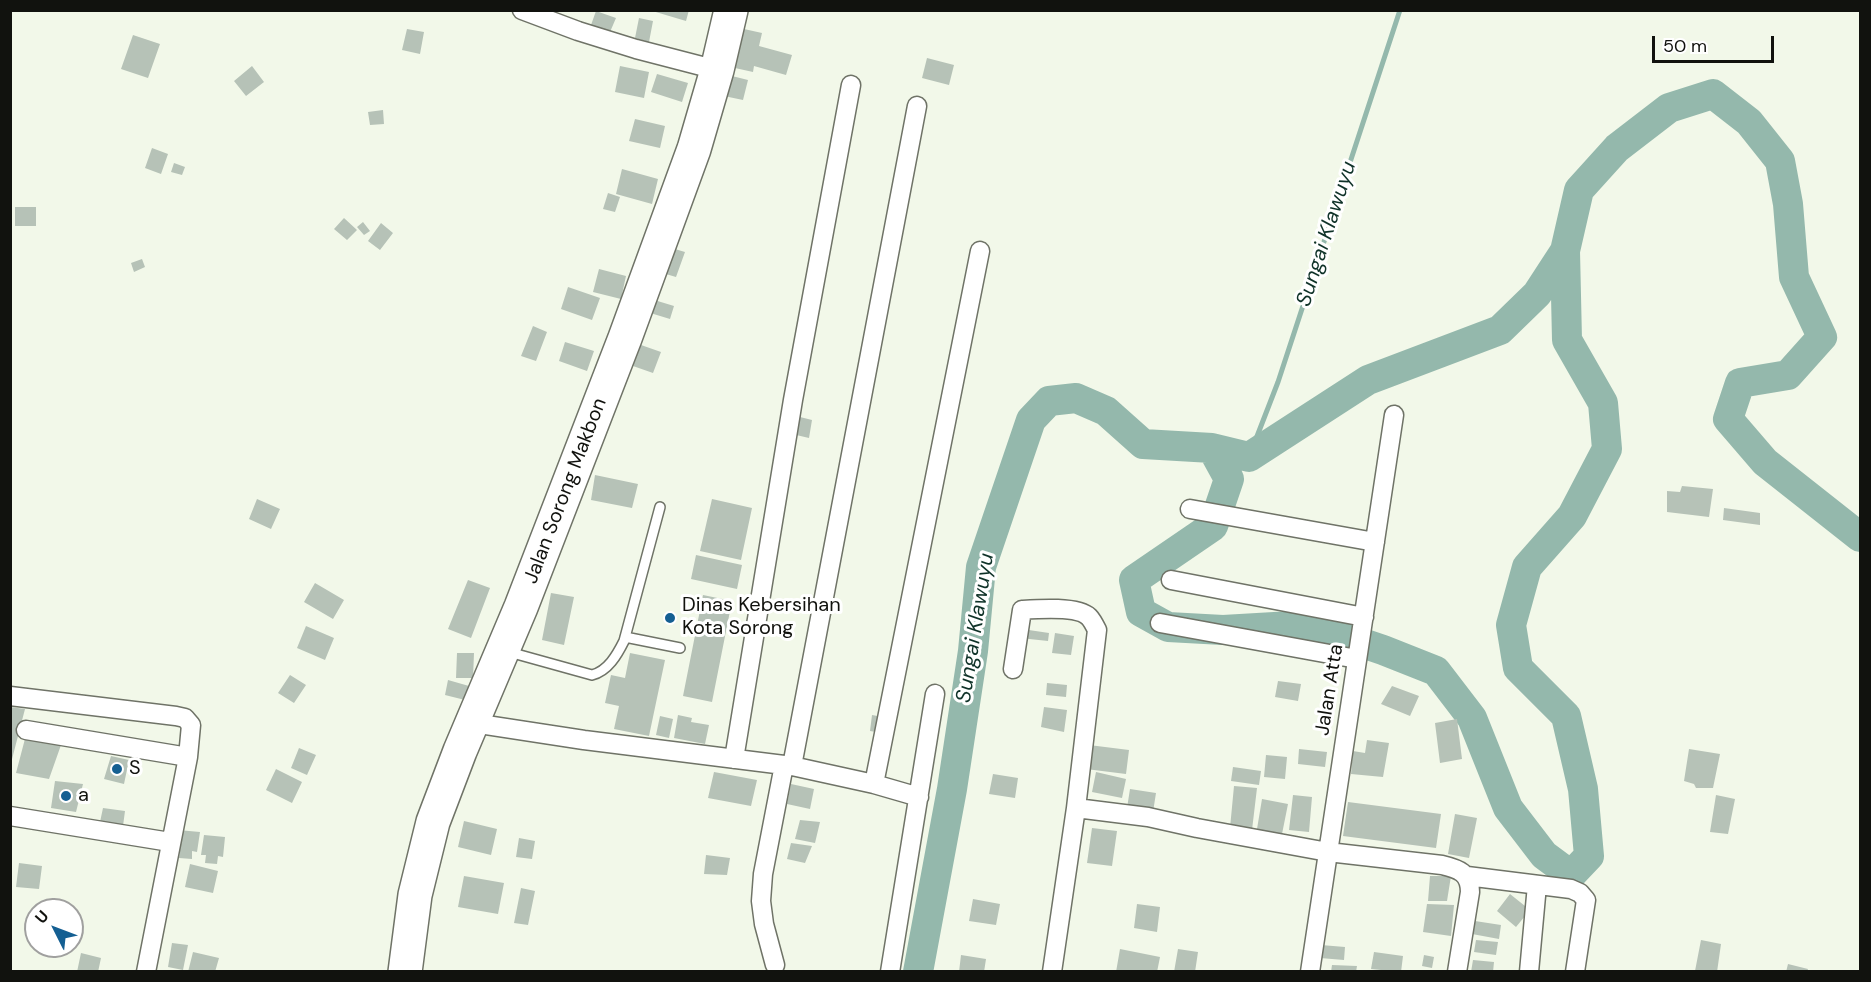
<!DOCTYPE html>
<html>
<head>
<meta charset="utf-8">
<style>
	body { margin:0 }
	#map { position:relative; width:1871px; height:982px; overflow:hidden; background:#f2f8e9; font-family:"DM Sans",sans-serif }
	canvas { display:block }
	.frame { position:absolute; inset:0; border:12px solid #11120e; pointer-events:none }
	.north { position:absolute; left:24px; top:898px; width:60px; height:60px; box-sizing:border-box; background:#fff; border:2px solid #a0a09f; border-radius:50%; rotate:312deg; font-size:16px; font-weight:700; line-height:24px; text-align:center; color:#11120e }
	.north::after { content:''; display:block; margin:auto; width:21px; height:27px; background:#145f92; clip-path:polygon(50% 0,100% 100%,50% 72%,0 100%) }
	.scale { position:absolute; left:1652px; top:36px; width:122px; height:27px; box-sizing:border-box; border:3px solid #11120e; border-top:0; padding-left:8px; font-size:18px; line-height:21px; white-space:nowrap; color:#11120e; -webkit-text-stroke:4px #fff; paint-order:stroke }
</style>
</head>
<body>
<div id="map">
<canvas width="1871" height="982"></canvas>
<div class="frame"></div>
<div class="north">U</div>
<div class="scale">50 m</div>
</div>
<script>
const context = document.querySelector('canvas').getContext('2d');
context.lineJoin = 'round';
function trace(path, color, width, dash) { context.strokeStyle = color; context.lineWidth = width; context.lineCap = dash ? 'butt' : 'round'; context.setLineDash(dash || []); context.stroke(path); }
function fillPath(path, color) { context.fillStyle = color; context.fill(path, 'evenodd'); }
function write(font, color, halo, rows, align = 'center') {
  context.font = font + ' "DM Sans",sans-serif'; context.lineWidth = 6; context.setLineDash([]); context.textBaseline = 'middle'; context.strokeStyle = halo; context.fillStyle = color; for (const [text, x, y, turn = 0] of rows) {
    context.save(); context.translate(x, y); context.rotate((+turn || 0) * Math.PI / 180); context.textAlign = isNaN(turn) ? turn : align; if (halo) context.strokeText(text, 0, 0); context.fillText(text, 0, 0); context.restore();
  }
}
trace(new Path2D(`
	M1249 457 1278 382 1400 10`), '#94b8ac', 5);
trace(new Path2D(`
	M1212 448 1249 457 1368 380 1500 330 1537 294 1565 251
	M918 972 952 789 973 651 981 567 1031 420 1049 401 1076 398 1106 411 1143 444 1212 448 1229 479 1213 526 1134 580 1141 612 1168 627 1223 630 1309 625 1383 650 1436 671 1472 718 1508 808 1544 855 1571 875 1589 856 1583 789 1566 716 1518 668 1511 625 1527 567 1572 516 1607 449 1603 403 1567 340 1565 251 1579 190 1617 148 1669 108 1713 94 1749 122 1780 161 1788 204 1794 277 1822 337 1788 375 1740 383 1728 419 1765 462 1860 537`), '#94b8ac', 30);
fillPath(new Path2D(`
	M649 10H689L686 21Z
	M596 11 616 18 610 32 591 25Z
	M639 18 653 21 649 42 635 38Z
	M407 29 424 32 420 54 402 50Z
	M744 29 762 33 759 46 792 55 786 75 754 66 753 72 735 68Z
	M133 35 160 44 148 78 121 69Z
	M927 58 954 65 949 85 922 78Z
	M252 66 264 82 246 96 234 81Z
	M620 66 649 72 644 98 615 92Z
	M657 74 688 83 682 102 651 92Z
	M728 75 748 80 743 100 724 96Z
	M383 110 384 124 370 125 368 112Z
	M635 119 665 126 660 148 629 141Z
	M152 148 168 154 161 174 145 168Z
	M174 163 185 167 182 175 171 172Z
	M622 169 658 179 652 204 616 194Z
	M608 193 620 197 615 212 603 209Z
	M15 207H36V226H15Z
	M344 218 357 230 347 240 334 229Z
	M363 222 370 231 364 235 357 227Z
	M381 223 393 233 380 250 368 241Z
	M668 247 685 252 676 277 659 272Z
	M142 259 145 267 134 272 131 263Z
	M599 269 626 276 621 299 593 292Z
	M568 287 600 298 592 320 561 309Z
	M651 299 674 306 670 319 647 312Z
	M533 326 547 332 536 361 521 356Z
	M565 342 594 351 587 371 559 361Z
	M641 345 661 352 653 373 633 366Z
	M796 416 812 420 809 438 792 434Z
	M595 475 638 484 632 508 591 500Z
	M1682 486 1713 489 1709 517 1667 512V491L1680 492Z
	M257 499 280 509 271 529 249 519Z
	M712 499 752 508 741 560 700 551Z
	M1724 508 1760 513V525L1723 520Z
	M696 555 742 565 737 589 691 579Z
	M468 580 490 588 471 638 448 629Z
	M315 583 344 600 333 619 304 602Z
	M551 593 574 597 564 645 542 640Z
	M703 595 732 601 712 702 683 696Z
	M306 626 334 638 325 660 297 648Z
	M1022 629 1049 633 1048 641 1020 638Z
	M1055 633 1074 636 1071 655 1052 653Z
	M457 653H474L473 678H456Z
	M630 653 665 660 649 736 614 729 619 706 605 703 611 675 625 678Z
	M290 675 306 685 294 703 278 693Z
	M448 680 469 686 465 700 445 695Z
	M1278 681 1301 684 1298 701 1275 697Z
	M1047 683 1067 685 1066 697 1046 695Z
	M1392 686 1419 696 1410 716 1381 704Z
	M10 707 25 709 11 763H10Z
	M1044 707 1067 710 1064 732 1041 727Z
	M678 715 692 718 691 722 709 725 705 744 674 738Z
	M872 715 883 717 882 733 870 731Z
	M660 716 673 719 669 738 656 735Z
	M1457 719 1462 759 1440 763 1435 723Z
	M26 735 61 745 49 779 16 773Z
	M1367 740 1389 743 1383 777 1351 774 1353 751 1365 753Z
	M1089 745 1129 750 1126 774 1086 769Z
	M299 748 316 755 307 775 291 768Z
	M1299 749 1327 752 1325 767 1298 764Z
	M1689 749 1720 754 1713 788H1696L1694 784 1684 781Z
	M1266 755 1287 757 1285 779 1264 777Z
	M111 756 129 760 124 784 104 779Z
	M1233 767 1261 771 1259 785 1231 781Z
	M276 769 302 782 292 803 266 790Z
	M714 772 757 780 751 806 708 798Z
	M1096 772 1126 779 1122 798 1092 792Z
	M993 774 1018 778 1015 798 989 794Z
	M55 781 83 784 76 812 51 808Z
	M791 784 814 789 810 809 787 804Z
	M1234 786 1257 788 1252 830 1230 828Z
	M1130 789 1156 793 1153 812 1127 808Z
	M1293 795 1312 797 1309 832 1289 830Z
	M1716 795 1735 799 1728 834 1710 832Z
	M1262 799 1288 804 1282 834 1257 829Z
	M1348 802 1441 814 1436 848 1343 836Z
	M103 808 125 811 123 826 100 822Z
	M1455 814 1477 818 1469 858 1448 854Z
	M800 820 820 822 815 843 795 839Z
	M464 821 497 829 491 855 458 847Z
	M1092 828 1117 831 1112 866 1087 863Z
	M178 830 200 832 197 852 192 851V859L179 858 180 850 176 849Z
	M204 835 225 837 223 857 218 856 217 864 205 863 206 855H201Z
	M519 838 535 841 532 859 516 857Z
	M791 843 812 846 805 863 787 859Z
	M706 855 730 858 727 875 704 874Z
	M19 863 42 866 39 889 16 887Z
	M190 864 218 871 213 893 185 887Z
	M464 876 504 883 498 914 458 907Z
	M1430 876H1451L1447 901H1428Z
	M521 888 535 891 528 925 514 923Z
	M1510 894 1530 910 1516 927 1497 911Z
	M973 899 1000 904 996 925 969 921Z
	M1137 904 1160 907 1157 932 1134 928Z
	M1427 904 1454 905 1451 936 1423 932Z
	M1475 921 1501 925 1499 939 1472 934Z
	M35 929 36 946H54L53 951 31 947Z
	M1476 940 1498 942 1496 955 1474 952Z
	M1701 940 1721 944 1717 972 1695 971Z
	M172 943 188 945 183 970 168 967Z
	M1321 945 1345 947 1344 960 1320 958Z
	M1120 949 1160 957 1157 972H1116Z
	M1178 949 1198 952 1195 972H1174Z
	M193 952 219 958 215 972H188Z
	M1374 952 1403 956 1401 972 1371 969Z
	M81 953 101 958 98 972H77Z
	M961 955 986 959 984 972H959Z
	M1424 955 1434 957 1432 968 1422 966Z
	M1473 960 1494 962 1493 972H1471Z
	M1788 964 1808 969 1807 972H1786Z
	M1332 965 1357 966 1356 972H1331Z`), '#b6c2b7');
const lane = new Path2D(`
	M625 637 680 648
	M509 652 592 675C608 671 617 655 624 641L660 507`);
const street = new Path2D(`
	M522 10 578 31 636 49 717 70
	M1190 509 1375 542
	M1171 580 1364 617
	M1160 623 1357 659
	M1013 669 1022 610C1037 609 1078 606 1089 617 1092 620 1095 626 1097 630L1076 808 1148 817 1197 828 1328 852 1442 865C1459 869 1470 873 1470 892L1457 972
	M10 696 176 716 185 718 191 725 188 757 146 972
	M473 723 584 740 792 766 874 784 919 797
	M26 730 188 757
	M734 759 793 400 851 85
	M792 766 917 106
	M874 784 980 251
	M10 816 170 842
	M1467 876 1571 889 1580 893 1586 900 1575 972
	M775 965 764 924 761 901 763 874 784 765
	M890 972 935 694
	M1052 972 1076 808
	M1310 972 1394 415
	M1529 972 1537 885`);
const highway = new Path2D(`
	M405 972 415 895 433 822 460 751 521 607 625 338 694 149 717 70 731 10`);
trace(lane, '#6f7367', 12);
trace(street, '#6f7367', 21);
trace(highway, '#6f7367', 36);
trace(lane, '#fff', 9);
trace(street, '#fff', 18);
trace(highway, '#fff', 33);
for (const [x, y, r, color] of [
	[670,618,6,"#145f92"],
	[117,769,6,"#145f92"],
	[66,796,6,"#145f92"]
]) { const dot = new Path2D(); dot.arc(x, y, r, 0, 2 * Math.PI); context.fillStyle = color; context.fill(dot); trace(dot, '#fff', 2); }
write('20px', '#11120e', '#fff', [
	["Jalan Sorong Makbon",566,491,-69],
	["Jalan Atta",1330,690,-81]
]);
write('20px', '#11120e', '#fff', [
	["Dinas Kebersihan",682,606],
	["Kota Sorong",682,629],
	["S",129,769],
	["a",78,796]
], 'left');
write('italic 21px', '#0f3228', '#fff', [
	["Sungai Klawuyu",1327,234,-72],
	["Sungai Klawuyu",976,628,-81]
]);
</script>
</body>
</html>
